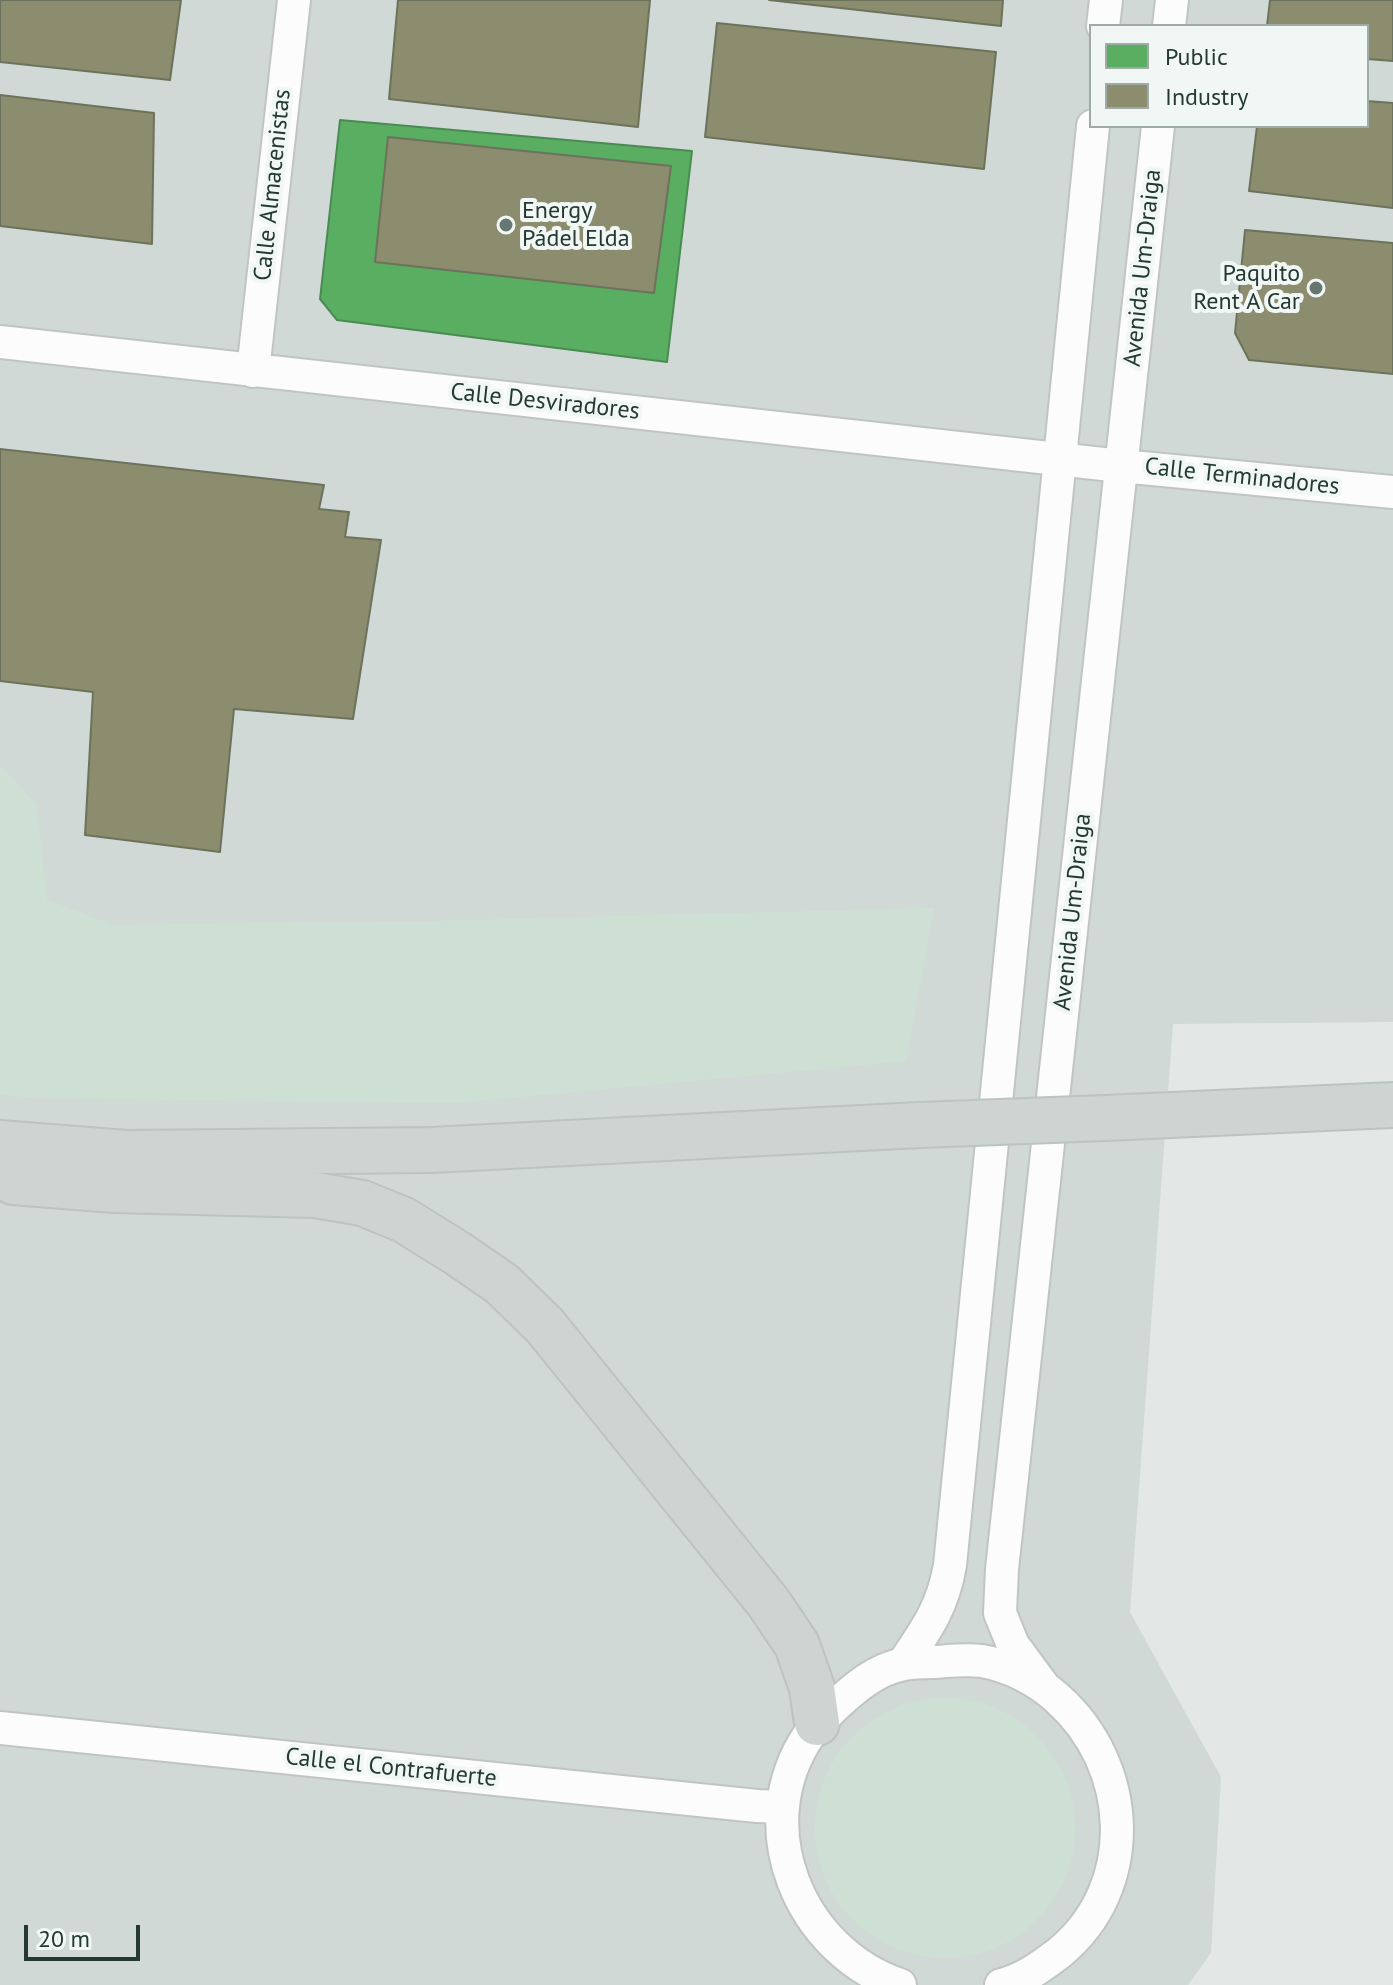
<!DOCTYPE html>
<html>
<head>
<meta charset="utf-8">
<style>
	body { margin:0 }
	#map { position:relative; width:1393px; height:1985px; overflow:hidden; background:#e3e8e6; font-family:"PT Sans",sans-serif }
	canvas { display:block }
	.legend { position:absolute; left:1089px; top:24px; width:280px; height:104px; box-sizing:border-box; background:#f1f7f4; border:2px solid #9faba6; margin:0; padding:10px 14px; list-style:none; font-size:24px; color:#233932 }
	.legend li { display:flex; align-items:center; gap:16px; height:40px }
	.legend b { width:40px; border:2px solid #9faba6 }
	.scale { position:absolute; left:24px; top:1925px; width:116px; height:36px; box-sizing:border-box; border:4px solid #233932; border-top:0; padding-left:10px; font-size:24px; line-height:28px; white-space:nowrap; color:#233932; -webkit-text-stroke:6px #f1f7f4; paint-order:stroke }
</style>
</head>
<body>
<div id="map">
<canvas width="1393" height="1985"></canvas>
<ul class="legend">
<li><b style="height:22px;background:#5aae61"></b>Public</li>
<li><b style="height:22px;background:#8c8c6e"></b>Industry</li>
</ul>
<div class="scale">20 m</div>
</div>
<script>
const context = document.querySelector('canvas').getContext('2d');
context.lineJoin = 'round';
function fillPath(path, color) { context.fillStyle = color; context.fill(path, 'evenodd'); }
function trace(path, color, width, dash) { context.strokeStyle = color; context.lineWidth = width; context.lineCap = dash ? 'butt' : 'round'; context.setLineDash(dash || []); context.stroke(path); }
function write(font, color, halo, rows, align = 'center') {
  context.font = font + ' "PT Sans",sans-serif'; context.lineWidth = 8; context.setLineDash([]); context.textBaseline = 'middle'; context.strokeStyle = halo; context.fillStyle = color; for (const [text, x, y, turn = 0] of rows) {
    context.save(); context.translate(x, y); context.rotate((+turn || 0) * Math.PI / 180); context.textAlign = isNaN(turn) ? turn : align; if (halo) context.strokeText(text, 0, 0); context.fillText(text, 0, 0); context.restore();
  }
}
fillPath(new Path2D(`
	M0 0H1393V1022L1173 1024 1130 1612 1221 1777 1211 1953 1188 1985H0ZM1091 26H1367V126H1091Z`), '#d1d9d6');
fillPath(new Path2D(`
	M0 765 36 804 47 900 113 925 430 921 934 908 906 1061 455 1103 32 1098 0 1094Z
	M815 1828a130 130 0 1 1 260 0a130 130 0 1 1-260 0Z`), '#cee0d3');
const public = new Path2D(`
	M340 120 692 151 667 362 337 320 320 299Z`);
fillPath(public, '#5aae61');
trace(public, '#4a8b53', 2);
const industry = new Path2D(`
	M0 0H181L170 80 0 62Z
	M398 0H650L638 127 389 99Z
	M769 0H1003L1001 26Z
	M1270 0H1393V61L1367 59V26H1267Z
	M717 23 996 52 984 169 705 137Z
	M0 95 154 113 152 244 0 226Z
	M1367 101 1393 103V208L1249 191 1257 126H1367Z
	M388 137 671 166 654 293 375 262Z
	M1245 230 1393 243V374L1249 360 1235 333Z
	M0 449 324 485 319 509 349 512 345 537 381 540 353 719 234 709 220 852 85 835 93 692 0 681Z`);
fillPath(industry, '#8c8c6e');
trace(industry, '#6c735c', 2);
const street = new Path2D(`
	M1103 26 1106 0
	M1169 26 1172 0
	M0 342 1121 466 1393 492
	M253 371 294 0
	M903 1664C926 1630 943 1607 950 1565L1093 126
	M1044 1687 1013 1645 1000 1613 1002 1569 1158 126
	M0 1728 757 1806 783 1807
	M900 1985C799 1951 747 1826 809 1735 816 1724 825 1716 833 1708 853 1689 876 1669 904 1664 914 1662 924 1662 934 1662 950 1661 967 1659 982 1661 1010 1666 1037 1680 1057 1698 1133 1765 1140 1887 1059 1953 1042 1966 1023 1980 1001 1985`);
const primary = new Path2D(`
	M1105 1118 1393 1105
	M0 1143 126 1153 431 1150 920 1125
	M0 1173 13 1182 114 1190 315 1195 362 1203 404 1220 457 1253 502 1284 545 1326 768 1602 797 1645 812 1688 817 1723`);
trace(street, '#c0c5c3', 36);
trace(primary, '#bcc4c2', 48);
trace(street, '#fbfcfb', 32);
trace(primary, '#ced4d2', 44);
const primaryBridge = new Path2D(`
	M920 1125 1105 1118`);
trace(primaryBridge, '#bcc4c2', 48, []);
trace(primaryBridge, '#ced4d2', 44);
for (const [x, y, r, color] of [
	[506,225,8,"#667671"],
	[1316,288,8,"#667671"]
]) { const dot = new Path2D(); dot.arc(x, y, r, 0, 2 * Math.PI); context.fillStyle = color; context.fill(dot); trace(dot, '#f1f7f4', 3); }
write('24px', '#233932', '#f1f7f4', [
	["Calle Almacenistas",273,185,-84],
	["Avenida Um-Draiga",1143,268,-84],
	["Calle Desviradores",545,402,6],
	["Calle Terminadores",1242,477,6],
	["Avenida Um-Draiga",1073,912,-84],
	["Calle el Contrafuerte",391,1768,6]
]);
write('24px', '#233932', '#f1f7f4', [
	["Energy",522,211],
	["Pádel Elda",522,239],
	["Paquito",1300,274,"right"],
	["Rent A Car",1300,302,"right"]
], 'left');
</script>
</body>
</html>
